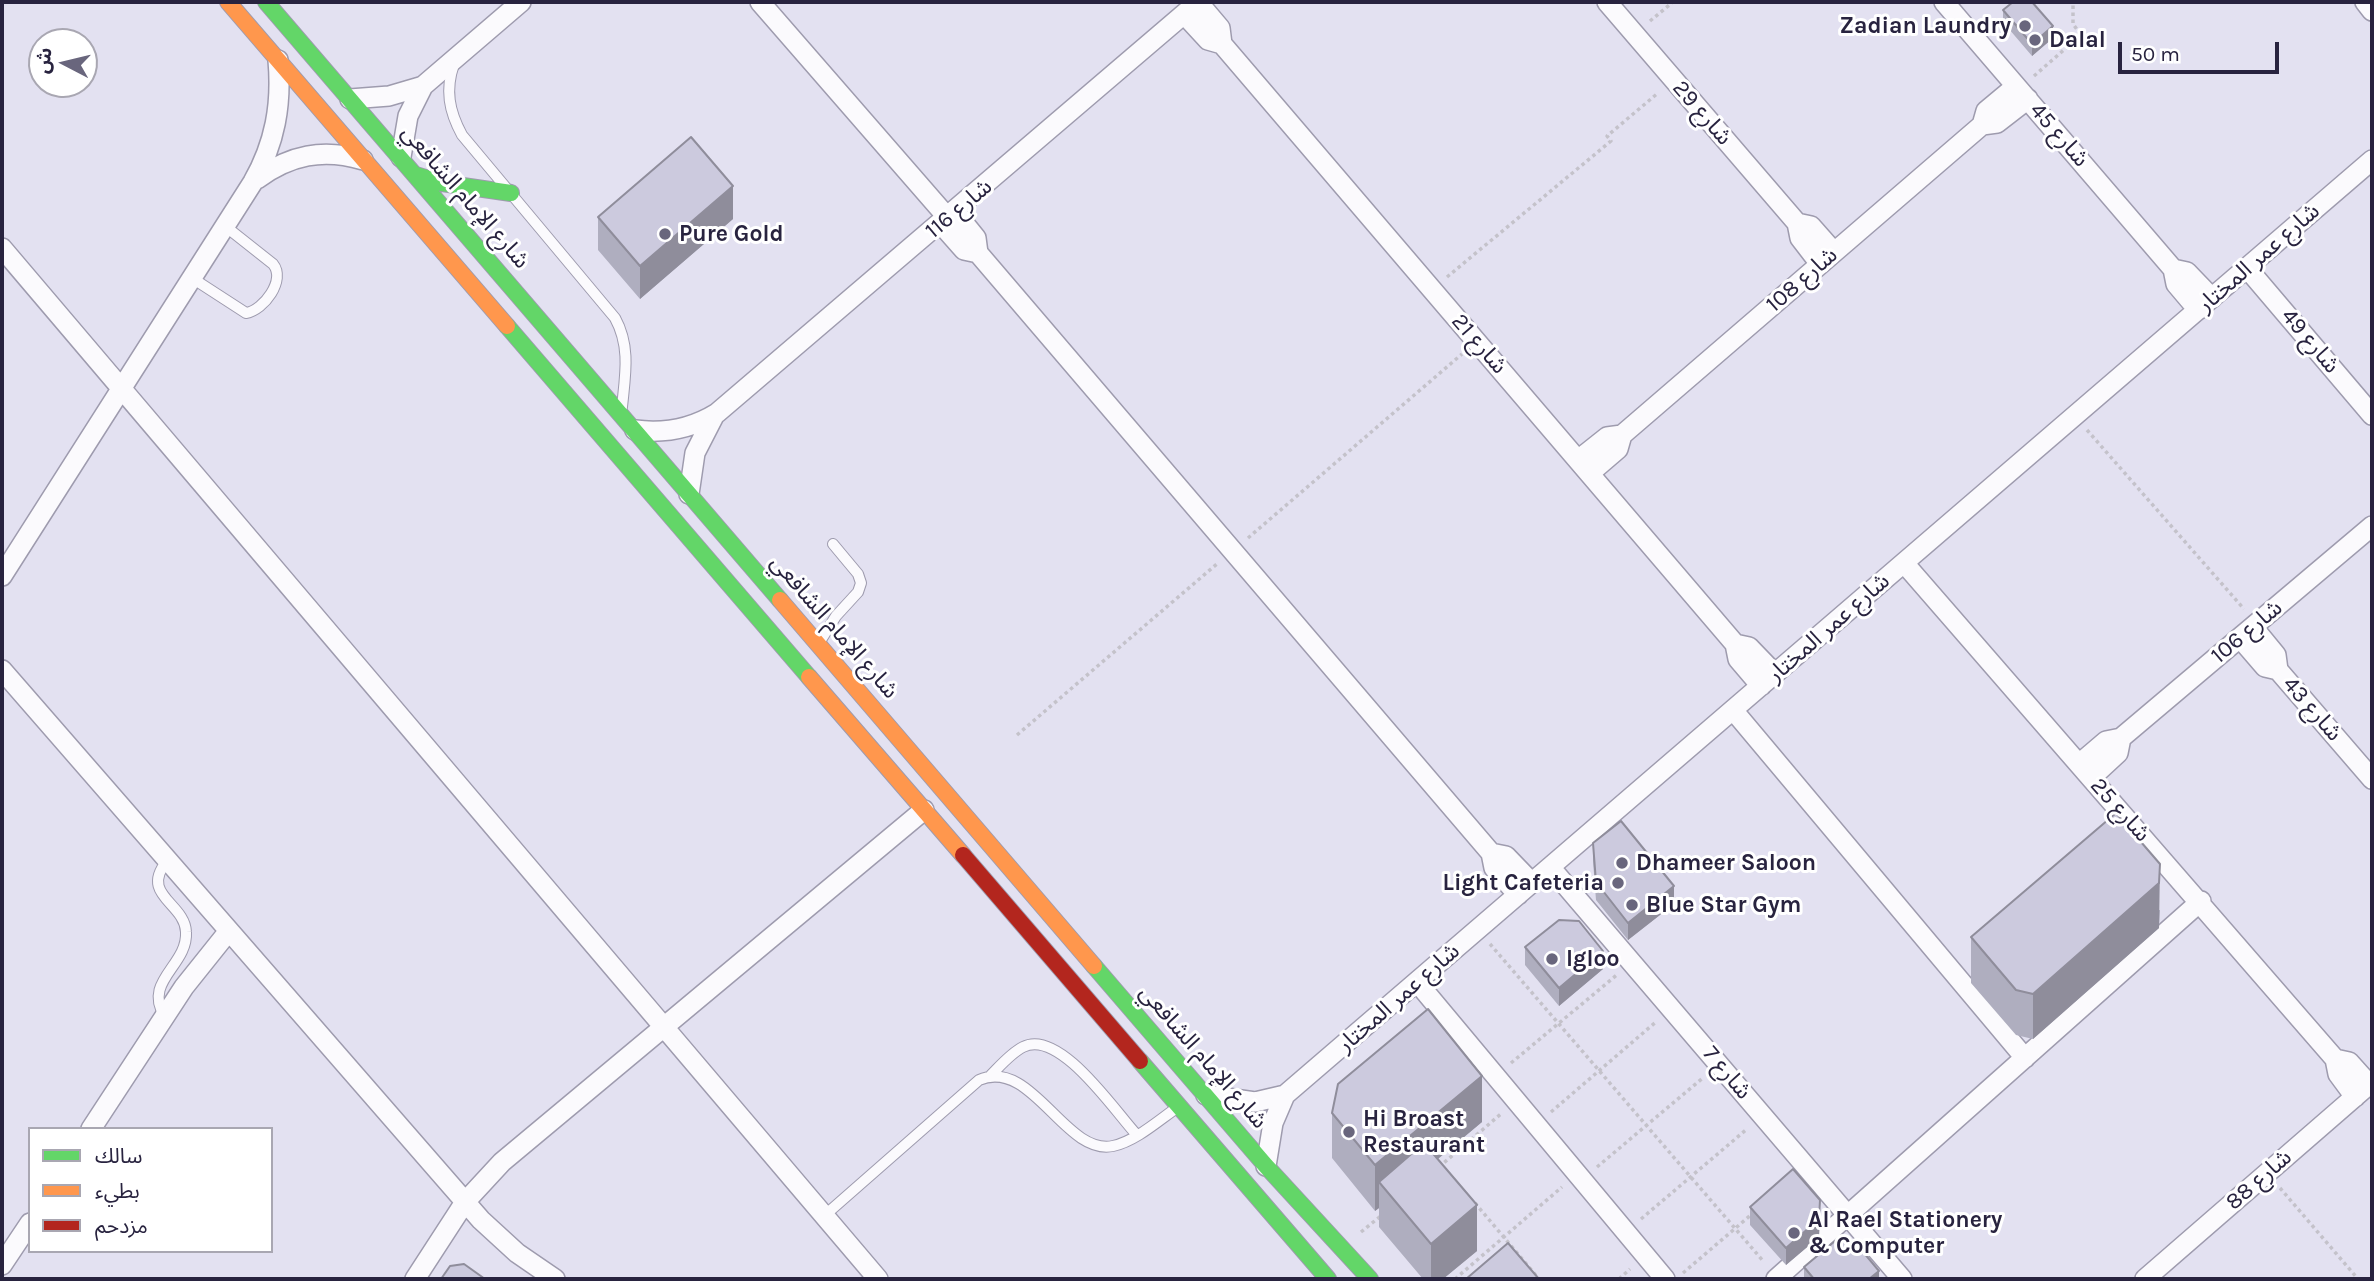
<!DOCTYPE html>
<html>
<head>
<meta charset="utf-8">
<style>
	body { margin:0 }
	#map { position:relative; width:2374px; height:1281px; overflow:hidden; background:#e3e1f1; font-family:Karla,"Noto Sans Arabic",sans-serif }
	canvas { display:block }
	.frame { position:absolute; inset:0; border:4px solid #28233f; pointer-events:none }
	.legend { position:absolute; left:28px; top:1127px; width:245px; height:126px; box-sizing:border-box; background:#fff; border:2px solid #a9a7b2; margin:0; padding:9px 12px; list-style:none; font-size:21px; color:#28233f }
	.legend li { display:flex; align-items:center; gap:14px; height:35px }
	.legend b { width:35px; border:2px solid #a9a7b2 }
	.north { position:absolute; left:28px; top:28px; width:70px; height:70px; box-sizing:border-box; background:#fff; border:2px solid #a9a7b2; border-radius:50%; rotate:277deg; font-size:19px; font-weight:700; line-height:28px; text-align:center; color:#28233f }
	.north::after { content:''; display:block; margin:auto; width:24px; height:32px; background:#69667d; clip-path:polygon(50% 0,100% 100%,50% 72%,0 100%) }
	.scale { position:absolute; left:2118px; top:42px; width:161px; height:32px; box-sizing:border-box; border:4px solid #28233f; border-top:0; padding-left:9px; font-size:21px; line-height:24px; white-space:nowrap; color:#28233f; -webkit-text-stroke:5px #fff; paint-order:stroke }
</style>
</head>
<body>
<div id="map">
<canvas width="2374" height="1281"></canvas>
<div class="frame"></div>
<ul class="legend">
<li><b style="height:9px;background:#63d668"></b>سالك</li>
<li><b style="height:9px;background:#ff974d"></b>بطيء</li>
<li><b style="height:9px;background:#b3261e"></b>مزدحم</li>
</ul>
<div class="north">ش</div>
<div class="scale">50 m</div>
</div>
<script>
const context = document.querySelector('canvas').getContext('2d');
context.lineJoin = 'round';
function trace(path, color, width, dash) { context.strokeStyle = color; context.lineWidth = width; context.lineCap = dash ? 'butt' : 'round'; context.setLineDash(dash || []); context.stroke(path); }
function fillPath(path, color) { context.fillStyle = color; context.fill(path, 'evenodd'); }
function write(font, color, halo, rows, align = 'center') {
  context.font = font + ' Karla,"Noto Sans Arabic",sans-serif'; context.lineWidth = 6; context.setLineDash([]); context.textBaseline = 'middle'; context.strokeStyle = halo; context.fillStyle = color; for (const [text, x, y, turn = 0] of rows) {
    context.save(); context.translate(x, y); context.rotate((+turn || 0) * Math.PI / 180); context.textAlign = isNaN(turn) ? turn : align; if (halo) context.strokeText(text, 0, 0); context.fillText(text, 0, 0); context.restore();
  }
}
const lane = new Path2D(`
	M454 64C445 90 449 111 462 135L615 318C631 347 625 376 622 407
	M192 278 246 313C264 310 286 280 273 264L225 226
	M819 643 836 616 858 592 861 583 858 574 833 544
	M165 1017C142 981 188 966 186 932 185 903 139 895 167 861
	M991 1075C1000 1066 1011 1053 1023 1047 1059 1028 1114 1110 1136 1134
	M824 1216 979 1080C1032 1057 1065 1156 1113 1146 1136 1141 1159 1120 1178 1107`);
const street = new Path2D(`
	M760 2 948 218
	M1198 2 1220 28 1222 44 1735 644 1738 659 1761 686
	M1607 2 1797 223 1800 238 1820 264
	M1944 2 2173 269 2176 284 2198 310
	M2365 2 2372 11
	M1184 14 1208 40 1222 44
	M350 99 389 96 423 86
	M1982 125 1997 123 2028 99
	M401 157 408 116 423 86 521 2
	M257 179C290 155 323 148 363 160
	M955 212 976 238 978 253 1491 853 1494 868 1518 895
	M1797 223 1811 226 1834 252
	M941 224 964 250 978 253
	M2 248 878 1279
	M2247 268 2372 415
	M2173 269 2187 272 2212 298
	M635 430C665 434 691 429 717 413L1198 2
	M1578 460 1607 437 1622 435
	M1590 473 1618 449 1622 435 1982 125 1986 111 2016 86
	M689 494 695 453 714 416
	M1904 563 2335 1059 2338 1074 2355 1097
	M2 576 253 182C275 143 282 105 278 60
	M2253 627 2276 655 2278 670 2372 779
	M2240 638 2265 667 2278 670
	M1735 644 1749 647 1775 674
	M2 670 481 1220 517 1253 555 1279
	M1733 710 2025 1058
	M2079 764 2106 741 2121 738 2372 526
	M2091 778 2118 753 2121 738
	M1491 853 1506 856 1532 883
	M1550 867 1902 1279
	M1417 982 1665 1279
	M2335 1059 2349 1062 2369 1084
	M1206 1095 1255 1102 1285 1095
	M91 1129 184 987 228 932
	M1266 1166 1273 1123 1285 1095 2372 160
	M2 1265 30 1223
	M415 1279 465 1202 502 1162 924 810
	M1776 1279 2201 901
	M2145 1279 2372 1082`);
const fast = new Path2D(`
	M266 2 780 600
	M416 175 442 183 511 193
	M507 326 809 677
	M1094 966 1266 1166 1370 1279
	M1140 1061 1328 1279`);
const slow = new Path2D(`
	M228 2 507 326
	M780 600 1094 966
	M809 677 963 855`);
const jam = new Path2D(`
	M963 855 1140 1061`);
trace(lane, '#9e9bae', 12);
trace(street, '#9e9bae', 22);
trace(fast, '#9e9bae', 18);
trace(slow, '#9e9bae', 18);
trace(jam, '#9e9bae', 18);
trace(new Path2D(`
	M1650 21 1673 2
	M2034 76 2081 35 2073 24V2
	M1447 277 1611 141 1607 136 1658 93
	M2087 430 2244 609
	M1248 538 1462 354
	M1017 735 1218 563
	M1490 944 1764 1262
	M1511 1063 1618 974
	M1551 1112 1657 1021
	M1439 1167 1502 1113
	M1597 1167 1704 1077
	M2280 1188 2358 1279
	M1475 1203 1539 1279
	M1641 1219 1747 1129
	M1361 1232 1382 1215
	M1683 1273 1752 1214
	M1455 1279 1562 1187
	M1619 1279 1630 1269`), '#c4c2ca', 3.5, [3.5, 3.5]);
trace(lane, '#fbfafd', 10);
trace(street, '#fbfafd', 19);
trace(fast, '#63d668', 16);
trace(slow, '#ff974d', 16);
trace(jam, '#b3261e', 16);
fillPath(new Path2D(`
	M2003 10 2053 38 2032 56 2003 22Z
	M598 217 733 219 640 299 598 250Z
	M1593 843 1674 904 1628 940 1596 900 1593 861Z
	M2160 910 2159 928 2033 1039 2016 1035 1971 983V937Z
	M1525 947 1603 969 1559 1006 1525 965Z
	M1332 1113 1482 1122 1438 1159 1477 1251 1443 1279H1423L1379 1227V1208L1375 1211 1332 1158Z
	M1750 1207 1820 1218 1819 1237 1786 1265 1750 1225Z
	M1804 1267 1879 1279H1804Z`), '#afaebf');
fillPath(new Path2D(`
	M2053 26V38L2032 56V44Z
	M733 186V219L640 299V266Z
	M2160 864 2159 928 2033 1039V994Z
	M1674 886V904L1628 940V923Z
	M1603 951V969L1559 1006V988Z
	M1482 1076V1122L1392 1197 1379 1182V1208L1375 1211V1165Z
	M1820 1200 1819 1237 1786 1265V1248Z
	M1477 1205V1251L1443 1279H1431V1244Z
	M1879 1271V1279H1869Z`), '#8f8d9b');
const building = new Path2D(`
	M2013 2H2032L2053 26 2032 44 2003 10Z
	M691 137 733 186 640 266 598 217Z
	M2116 813 2160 864 2159 883 2033 994 2016 990 1971 937Z
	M1621 821 1674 886 1628 923 1596 882 1593 843Z
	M1559 920 1579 921 1603 951 1559 988 1525 947Z
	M1428 1009 1482 1076 1375 1165 1332 1113 1338 1084Z
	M1424 1143 1477 1205 1431 1244 1379 1182Z
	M1793 1169 1820 1200 1819 1219 1786 1248 1750 1207Z
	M1835 1241H1854L1879 1271 1869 1279H1814L1804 1267Z
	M1508 1243 1539 1279H1466Z
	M464 1264 485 1279H441L450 1266Z`);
fillPath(building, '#cccade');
trace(building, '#8f8d9b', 2);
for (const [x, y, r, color] of [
	[2025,26,7,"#69667d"],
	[2035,40,7,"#69667d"],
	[665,234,7,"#69667d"],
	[1622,863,7,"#69667d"],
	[1618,883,7,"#69667d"],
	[1632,905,7,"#69667d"],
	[1552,959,7,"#69667d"],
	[1349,1132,7,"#69667d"],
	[1794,1233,7,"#69667d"]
]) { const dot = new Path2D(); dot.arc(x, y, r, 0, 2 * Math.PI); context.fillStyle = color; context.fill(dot); trace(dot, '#fff', 2.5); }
write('bold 23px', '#28233f', '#fff', [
	["Zadian Laundry",2011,26,"right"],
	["Dalal",2049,40],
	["Pure Gold",679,234],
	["Dhameer Saloon",1636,863],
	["Light Cafeteria",1604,883,"right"],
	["Blue Star Gym",1646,905],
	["Igloo",1566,959],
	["Hi Broast",1363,1119],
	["Restaurant",1363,1145],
	["Al Rael Stationery",1808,1220],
	["& Computer",1808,1246]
], 'left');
write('23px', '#28233f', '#fff', [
	["شارع 29",1702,113,49],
	["شارع 45",2059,135,49],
	["شارع الإمام الشافعي",465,197,49],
	["شارع 116",959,209,-40],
	["شارع عمر المختار",2259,258,-41],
	["شارع 108",1802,280,-41],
	["شارع 49",2310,341,50],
	["شارع 21",1479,344,49],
	["شارع الإمام الشافعي",834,627,49],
	["شارع عمر المختار",1829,628,-41],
	["شارع 106",2247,632,-40],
	["شارع 43",2312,709,49],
	["شارع 25",2120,810,48],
	["شارع عمر المختار",1399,998,-41],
	["شارع الإمام الشافعي",1203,1057,49],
	["شارع 7",1727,1073,50],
	["شارع 88",2259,1180,-41]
]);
</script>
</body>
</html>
